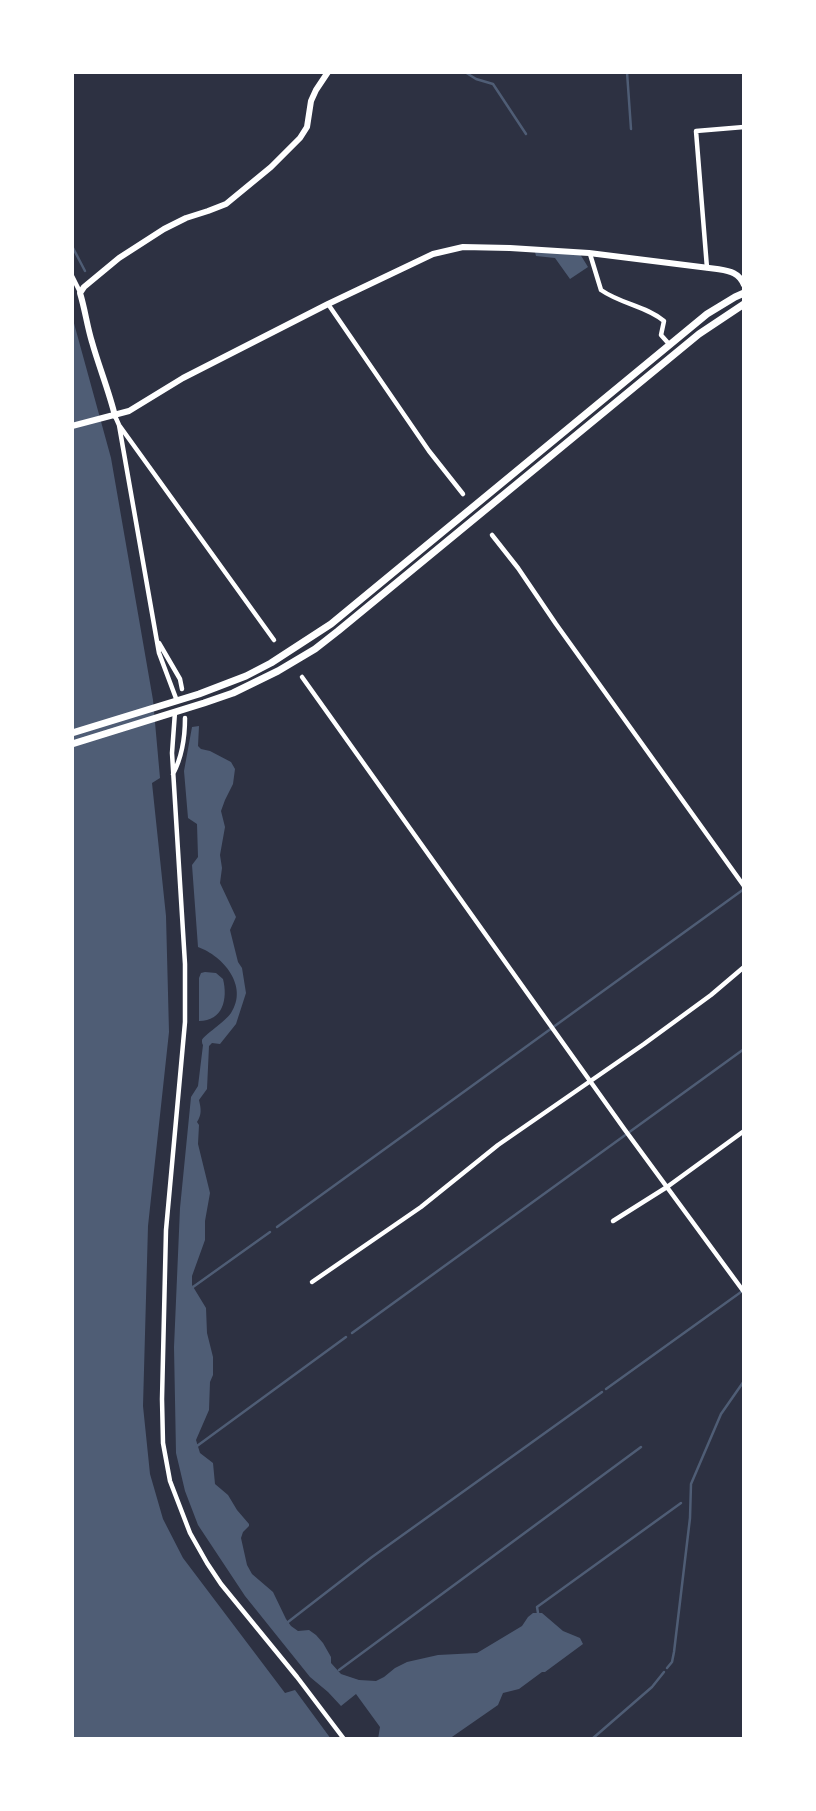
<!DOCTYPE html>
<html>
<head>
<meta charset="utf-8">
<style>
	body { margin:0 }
	#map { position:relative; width:816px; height:1811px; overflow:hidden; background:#2d3142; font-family:"Titillium Web",sans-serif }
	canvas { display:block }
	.frame { position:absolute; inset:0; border:74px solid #fff; pointer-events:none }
</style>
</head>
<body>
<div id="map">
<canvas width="816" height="1811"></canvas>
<div class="frame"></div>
</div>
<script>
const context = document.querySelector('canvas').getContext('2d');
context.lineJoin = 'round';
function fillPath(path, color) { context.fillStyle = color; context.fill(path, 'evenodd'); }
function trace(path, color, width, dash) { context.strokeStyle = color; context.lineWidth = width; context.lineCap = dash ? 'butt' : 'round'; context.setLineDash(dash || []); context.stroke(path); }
fillPath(new Path2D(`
	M535 252 580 254 588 267 570 279 555 258 536 256Z
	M72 316 111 458 153 700 160 778 152 783 166 916 169 1032 148 1226 143 1406 150 1474 163 1519 183 1558 285 1693 295 1690 331 1739H72Z
	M199 726 198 746 201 749 210 751 231 762 235 769 233 784 225 800 221 811 225 827 220 855 222 868 220 883 236 917 230 930 238 962 242 968 246 993 236 1024 220 1044 212 1043 209 1046 207 1089 199 1100C201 1109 202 1114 197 1122L199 1125 198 1144 210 1193 205 1221V1240L192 1276V1285L206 1308 207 1333 213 1357V1375L210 1382 209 1410 196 1440 200 1453 213 1463 215 1484 228 1495 237 1510 249 1524V1526L243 1532 241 1538 247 1565 252 1574 273 1592 286 1619 291 1626 298 1631 309 1630 316 1635 323 1643 331 1657V1663L341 1674 359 1680 376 1681 384 1677 395 1668 407 1662 438 1655 477 1653 522 1626 528 1617 533 1613H542L563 1631 580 1638 583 1644 545 1672H542L519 1689 503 1693 498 1705 449 1739H378L380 1727 356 1694 341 1706 328 1692 310 1677 245 1596 198 1525 185 1491 176 1453 174 1347 180 1208 191 1097 198 1086 203 1045C202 1044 202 1042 202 1040 203 1036 226 1021 231 1013 249 986 223 956 198 947L192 865 198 857 197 824 188 818 184 771 192 727Z
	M205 972 216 973 223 979C228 999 223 1021 199 1021V978L201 973Z`), '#4f5d75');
trace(new Path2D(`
	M465 72 476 79 493 84 526 134
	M627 72 631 129
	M72 246 85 271
	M277 1227 744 889
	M193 1287 270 1232
	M352 1333 744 1049
	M606 1389 741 1292
	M197 1446 346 1337
	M538 1613 537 1607 681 1503
	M288 1622 372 1557 602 1392
	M667 1668 672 1662 674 1652 690 1518 691 1484 721 1414 744 1381
	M339 1670 641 1447
	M592 1739 652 1687 664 1672`), '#4f5d75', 2.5);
trace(new Path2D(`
	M590 254 601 290C621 304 646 306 664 321L661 335 669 344
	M707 268 696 131 744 127
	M72 276 80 292
	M328 304 429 451 463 494
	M115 416 119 425 274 640
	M119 425 159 653 177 701
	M492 535 518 568 556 624 744 886
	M159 643 180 679 182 689
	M302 677 625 1130 744 1292
	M175 712 172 753 185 964V1022L166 1230 162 1399 163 1443 170 1481 190 1533 207 1563 221 1584 297 1677 344 1739
	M173 774C182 757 185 736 185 718
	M613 1221 667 1187 744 1131
	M312 1282 421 1207 498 1145 644 1044 711 995 744 967`), '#fff', 4.5);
trace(new Path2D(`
	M115 416C109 391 99 367 92 342 87 326 85 309 80 293L84 287 119 258 164 229 186 218 208 211 226 204 271 167 300 138 307 127 311 101 316 90 328 72
	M72 426 129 411 183 378 328 304 433 254 463 247 510 248 589 253 717 269C729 271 739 272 744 285`), '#fff', 6);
trace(new Path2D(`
	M72 733 199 694 246 676 271 663 331 624 707 314 735 297 744 293
	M72 744 204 703 233 693 278 671 315 649 338 631 699 334 744 304`), '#fff', 7);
</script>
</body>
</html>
